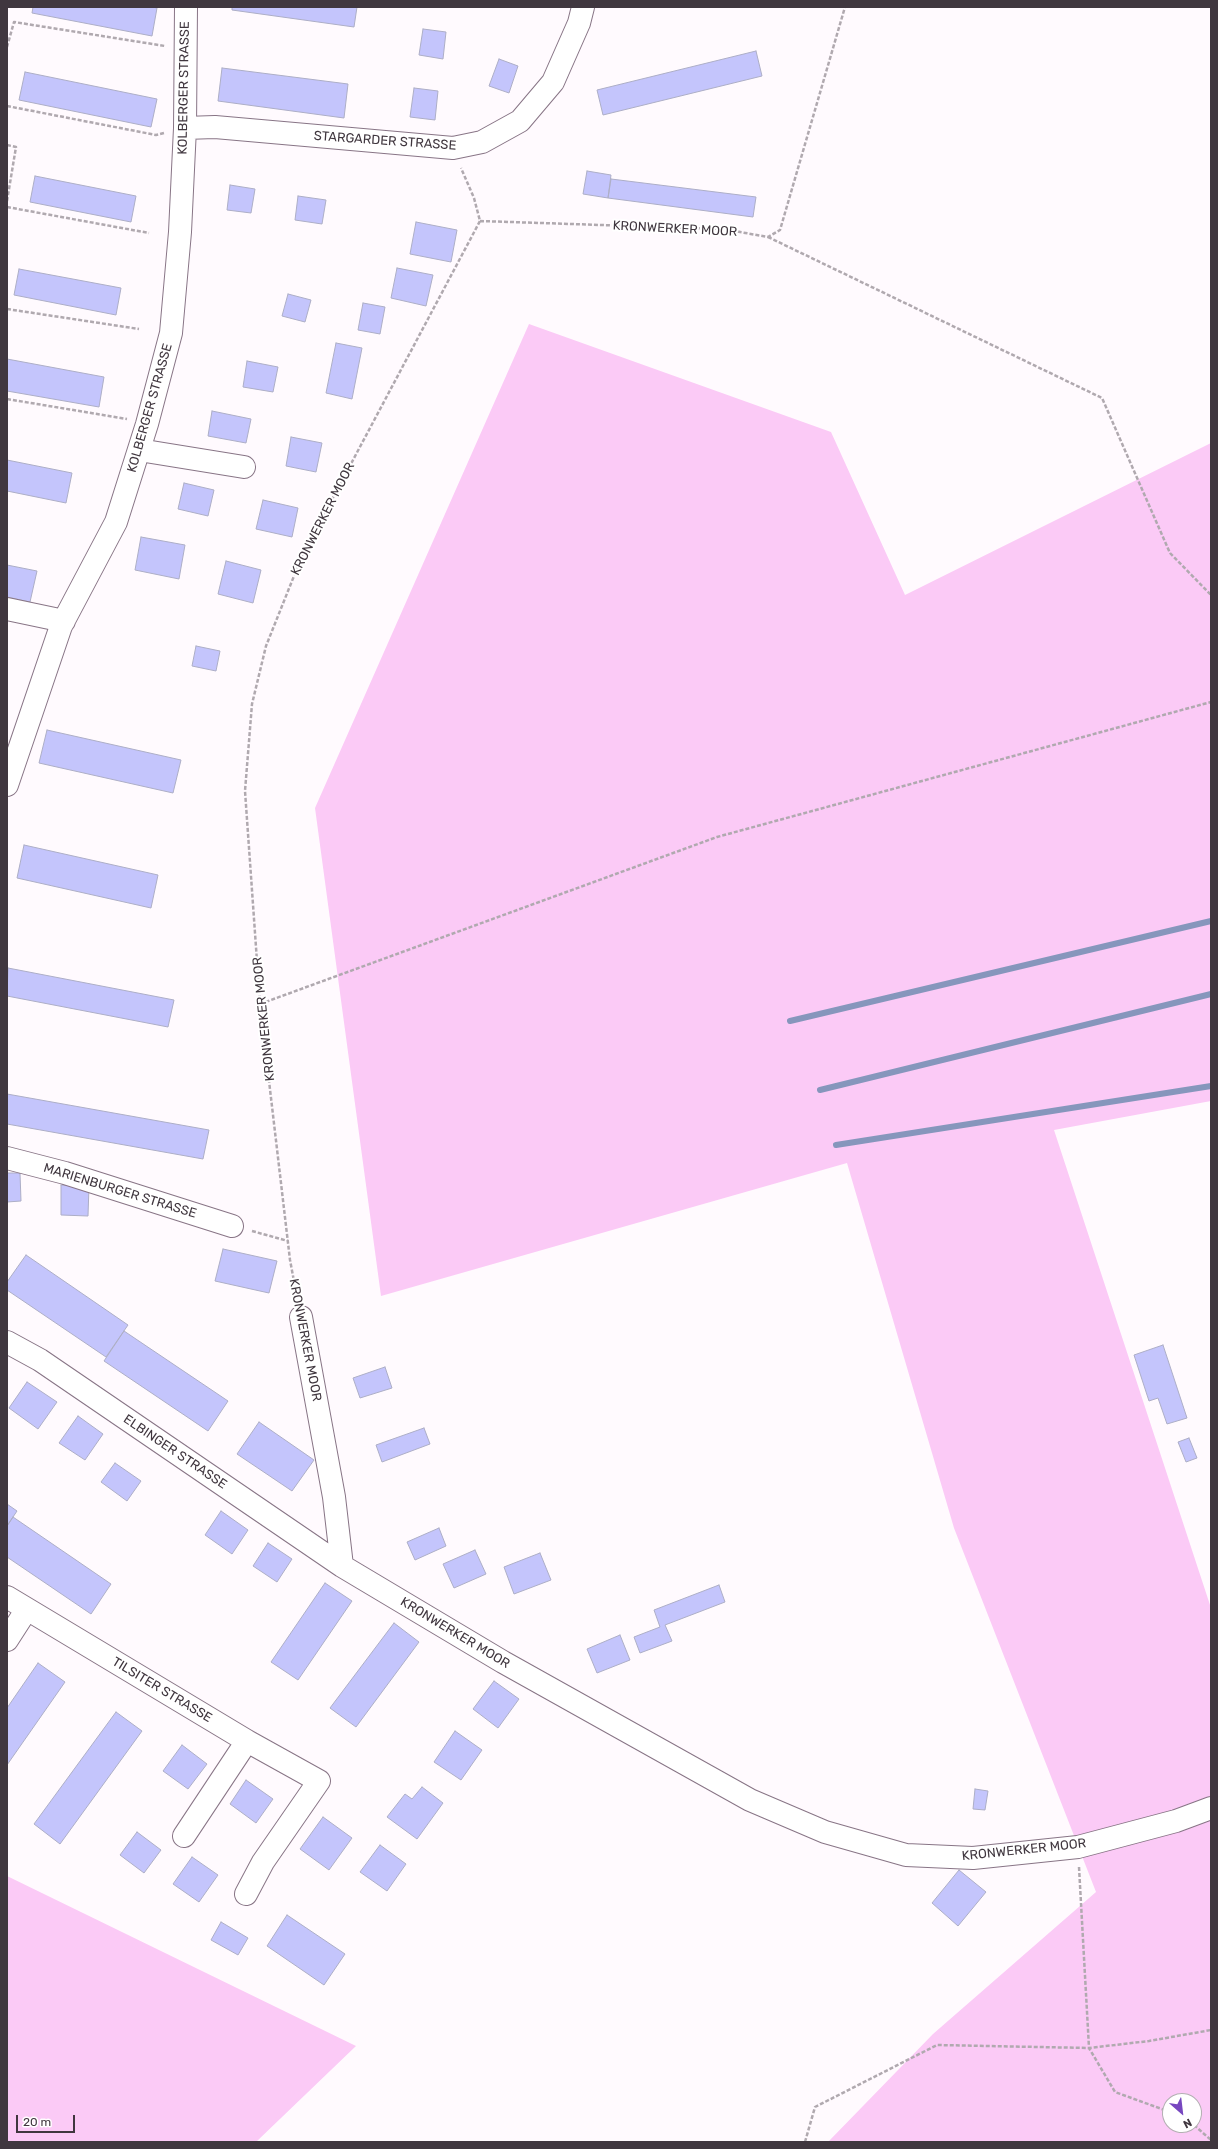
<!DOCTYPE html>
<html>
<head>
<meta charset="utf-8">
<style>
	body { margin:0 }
	#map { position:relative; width:1218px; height:2149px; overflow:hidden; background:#fffafe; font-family:Rubik,sans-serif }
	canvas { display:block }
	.frame { position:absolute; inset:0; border:8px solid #40373f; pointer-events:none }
	.north { position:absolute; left:1162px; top:2093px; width:40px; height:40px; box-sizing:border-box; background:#fff; border:1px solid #b3afb2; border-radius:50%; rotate:152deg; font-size:11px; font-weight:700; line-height:16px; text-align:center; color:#40373f }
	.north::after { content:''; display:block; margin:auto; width:14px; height:18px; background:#7747bf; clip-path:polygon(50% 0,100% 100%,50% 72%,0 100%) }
	.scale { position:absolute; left:16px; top:2115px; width:59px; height:18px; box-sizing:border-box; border:2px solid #40373f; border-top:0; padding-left:5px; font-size:12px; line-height:14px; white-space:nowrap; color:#40373f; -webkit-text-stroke:3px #fff; paint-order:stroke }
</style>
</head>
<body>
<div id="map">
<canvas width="1218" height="2149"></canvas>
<div class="frame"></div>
<div class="north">N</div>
<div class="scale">20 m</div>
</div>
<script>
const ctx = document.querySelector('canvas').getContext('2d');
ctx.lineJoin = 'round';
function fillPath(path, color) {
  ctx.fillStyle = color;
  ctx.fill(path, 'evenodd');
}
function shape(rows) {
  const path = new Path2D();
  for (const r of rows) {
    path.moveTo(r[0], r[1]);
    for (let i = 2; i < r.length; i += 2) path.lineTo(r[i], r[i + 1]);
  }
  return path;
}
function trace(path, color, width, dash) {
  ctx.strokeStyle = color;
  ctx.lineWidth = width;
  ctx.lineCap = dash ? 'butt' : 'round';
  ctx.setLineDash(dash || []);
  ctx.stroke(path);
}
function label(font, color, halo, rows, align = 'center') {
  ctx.font = font + ' Rubik,sans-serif';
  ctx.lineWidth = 4;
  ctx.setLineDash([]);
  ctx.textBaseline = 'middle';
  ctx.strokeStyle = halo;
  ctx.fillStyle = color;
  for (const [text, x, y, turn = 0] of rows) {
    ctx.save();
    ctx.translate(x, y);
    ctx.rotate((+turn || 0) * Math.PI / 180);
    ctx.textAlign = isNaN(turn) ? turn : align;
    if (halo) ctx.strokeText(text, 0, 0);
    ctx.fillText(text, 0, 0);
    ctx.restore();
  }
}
fillPath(shape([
	[529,324,831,432,905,595,1211,443,1211,1101,1054,1130,1211,1608,1211,2142,828,2142,933,2034,1096,1892,954,1528,847,1163,381,1296,315,808],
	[1170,2101,1194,2101,1194,2125,1170,2125],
	[7,1876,356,2046,256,2142,7,2142]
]), '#fbcaf6');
trace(shape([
	[790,1021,1211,921],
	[820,1090,1211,994],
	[836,1145,1211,1086]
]), '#8696bc', 6);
const building = shape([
	[33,7,152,7,157,8,152,36,32,13,33,7],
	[232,7,357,7,354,27,232,10,232,7],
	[423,29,446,32,443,59,419,55,423,29],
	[756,51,762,76,603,115,597,90,756,51],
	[499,59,518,66,509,93,489,86,499,59],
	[222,68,348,84,344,118,218,101,222,68],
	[25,72,157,99,151,127,19,100,25,72],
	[414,88,438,91,435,120,410,117,414,88],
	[587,171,611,175,608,198,583,194,587,171],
	[35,176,136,196,131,222,30,202,35,176],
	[611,179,756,197,753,217,608,198,611,179],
	[230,185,255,189,251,213,227,210,230,185],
	[298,196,326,200,322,224,295,220,298,196],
	[416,222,457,230,451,262,410,254,416,222],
	[397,268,433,275,426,306,391,298,397,268],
	[19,269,121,288,116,315,14,295,19,269],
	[288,294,311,300,305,322,282,316,288,294],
	[363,303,385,307,380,334,358,330,363,303],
	[336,343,362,348,352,399,326,393,336,343],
	[7,359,104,377,99,407,7,391,7,359],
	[247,361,278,367,273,392,243,387,247,361],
	[212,411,251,419,246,443,208,436,212,411],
	[291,437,322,443,316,472,286,466,291,437],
	[7,460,72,473,66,503,7,491,7,460],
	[184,483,214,490,208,516,178,509,184,483],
	[263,500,298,508,292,537,256,529,263,500],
	[141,537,185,545,179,579,135,570,141,537],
	[226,561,261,570,253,603,218,594,226,561],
	[7,565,37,571,30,602,7,597,7,565],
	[196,646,220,651,216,671,192,666,196,646],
	[47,730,181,760,173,793,39,763,47,730],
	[24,845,158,875,151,908,17,878,24,845],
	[8,968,174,1000,168,1027,7,996,8,968],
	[7,1094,209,1130,203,1159,7,1124,7,1094],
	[7,1173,20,1173,21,1201,7,1202,7,1173],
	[61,1185,89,1186,88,1216,61,1215,61,1185],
	[223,1249,277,1261,269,1293,215,1281,223,1249],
	[26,1255,128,1325,106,1357,7,1290,7,1282,26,1255],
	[124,1331,228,1401,208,1431,104,1361,124,1331],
	[1163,1345,1187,1418,1167,1424,1158,1398,1149,1401,1134,1355,1163,1345],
	[385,1367,392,1388,360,1398,353,1378,385,1367],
	[27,1382,57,1402,38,1429,9,1408,27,1382],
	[78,1416,103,1434,85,1460,59,1443,78,1416],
	[259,1422,314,1460,292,1491,237,1454,259,1422],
	[424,1428,430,1444,382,1462,376,1445,424,1428],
	[1189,1438,1197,1458,1186,1462,1178,1442,1189,1438],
	[115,1463,141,1481,127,1501,101,1482,115,1463],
	[7,1504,17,1511,7,1526,7,1504],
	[221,1511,248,1530,232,1554,205,1535,221,1511],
	[13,1517,111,1584,91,1614,7,1557,7,1526,13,1517],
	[439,1528,446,1546,415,1560,407,1542,439,1528],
	[268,1543,292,1559,277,1582,253,1566,268,1543],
	[475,1550,486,1574,454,1588,443,1564,475,1550],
	[540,1553,551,1580,514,1594,504,1567,540,1553],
	[325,1583,352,1601,298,1680,271,1662,325,1583],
	[719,1585,725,1602,665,1625,672,1641,640,1653,634,1637,660,1627,654,1610,719,1585],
	[394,1623,419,1642,356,1727,330,1708,394,1623],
	[620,1635,630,1660,597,1673,587,1649,620,1635],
	[38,1663,65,1682,7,1765,7,1708,38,1663],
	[494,1681,519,1699,498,1728,473,1709,494,1681],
	[116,1712,142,1731,60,1844,34,1824,116,1712],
	[455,1731,482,1750,461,1780,434,1762,455,1731],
	[182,1745,207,1764,188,1789,163,1771,182,1745],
	[246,1780,273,1799,256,1823,230,1804,246,1780],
	[422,1787,443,1803,417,1839,387,1817,405,1794,412,1799,422,1787],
	[975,1789,988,1791,985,1810,973,1809,975,1789],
	[323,1817,352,1838,329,1870,300,1849,323,1817],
	[137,1832,161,1850,144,1873,120,1855,137,1832],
	[380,1845,406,1864,387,1891,360,1872,380,1845],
	[192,1857,218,1875,199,1902,173,1884,192,1857],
	[959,1870,986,1892,958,1926,932,1903,959,1870],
	[287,1915,345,1954,324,1985,267,1946,287,1915],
	[221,1922,248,1938,238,1955,211,1940,221,1922]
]);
fillPath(building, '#c4c5fc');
trace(building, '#adaec6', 1);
const minor = shape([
	[185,128,215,127,453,148,482,142,520,121,553,82,579,23,583,7],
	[139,450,244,467],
	[7,609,64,621],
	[7,785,61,626,116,522,147,424,171,333,180,232,185,128,186,7],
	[7,1158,65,1173,232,1226],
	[301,1317,334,1497,342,1566],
	[7,1342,40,1360,342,1566,503,1662,750,1800,825,1832,906,1855,973,1858,1078,1847,1176,1821,1211,1808],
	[7,1597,247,1741,319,1781,263,1862,246,1894],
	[7,1640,27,1609],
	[184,1836,247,1741]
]);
trace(minor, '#887586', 24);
trace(shape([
	[7,47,14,22,165,46],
	[7,106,156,135,164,133],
	[7,145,16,147,7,201],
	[7,207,149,233],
	[480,221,723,229,768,237,780,230,845,7],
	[768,237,1102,398,1170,553,1211,595],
	[7,309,139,329],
	[7,399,127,419],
	[260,1004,717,837,1211,702],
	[252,1231,288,1241],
	[297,1297,290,1260,260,1004,245,791,252,704,266,646,302,556,480,221,474,198,461,168],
	[1079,1867,1089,2048,1115,2092,1170,2112],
	[1194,2125,1211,2140],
	[805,2142,815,2107,937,2045,1089,2048,1149,2041,1211,2030]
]), '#b0a9af', 2.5, [4, 2]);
trace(minor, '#fff', 22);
label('13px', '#40373f', '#fff', [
	["KOLBERGER STRASSE",184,88,-89],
	["STARGARDER STRASSE",385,141,4],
	["KRONWERKER MOOR",675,229,3],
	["KOLBERGER STRASSE",150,408,-74],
	["KRONWERKER MOOR",323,519,-63],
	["KRONWERKER MOOR",264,1019,-96],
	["MARIENBURGER STRASSE",120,1191,17],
	["KRONWERKER MOOR",305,1340,79],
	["ELBINGER STRASSE",175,1452,34],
	["KRONWERKER MOOR",455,1633,31],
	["TILSITER STRASSE",162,1690,31],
	["KRONWERKER MOOR",1024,1850,-6]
]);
</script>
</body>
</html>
